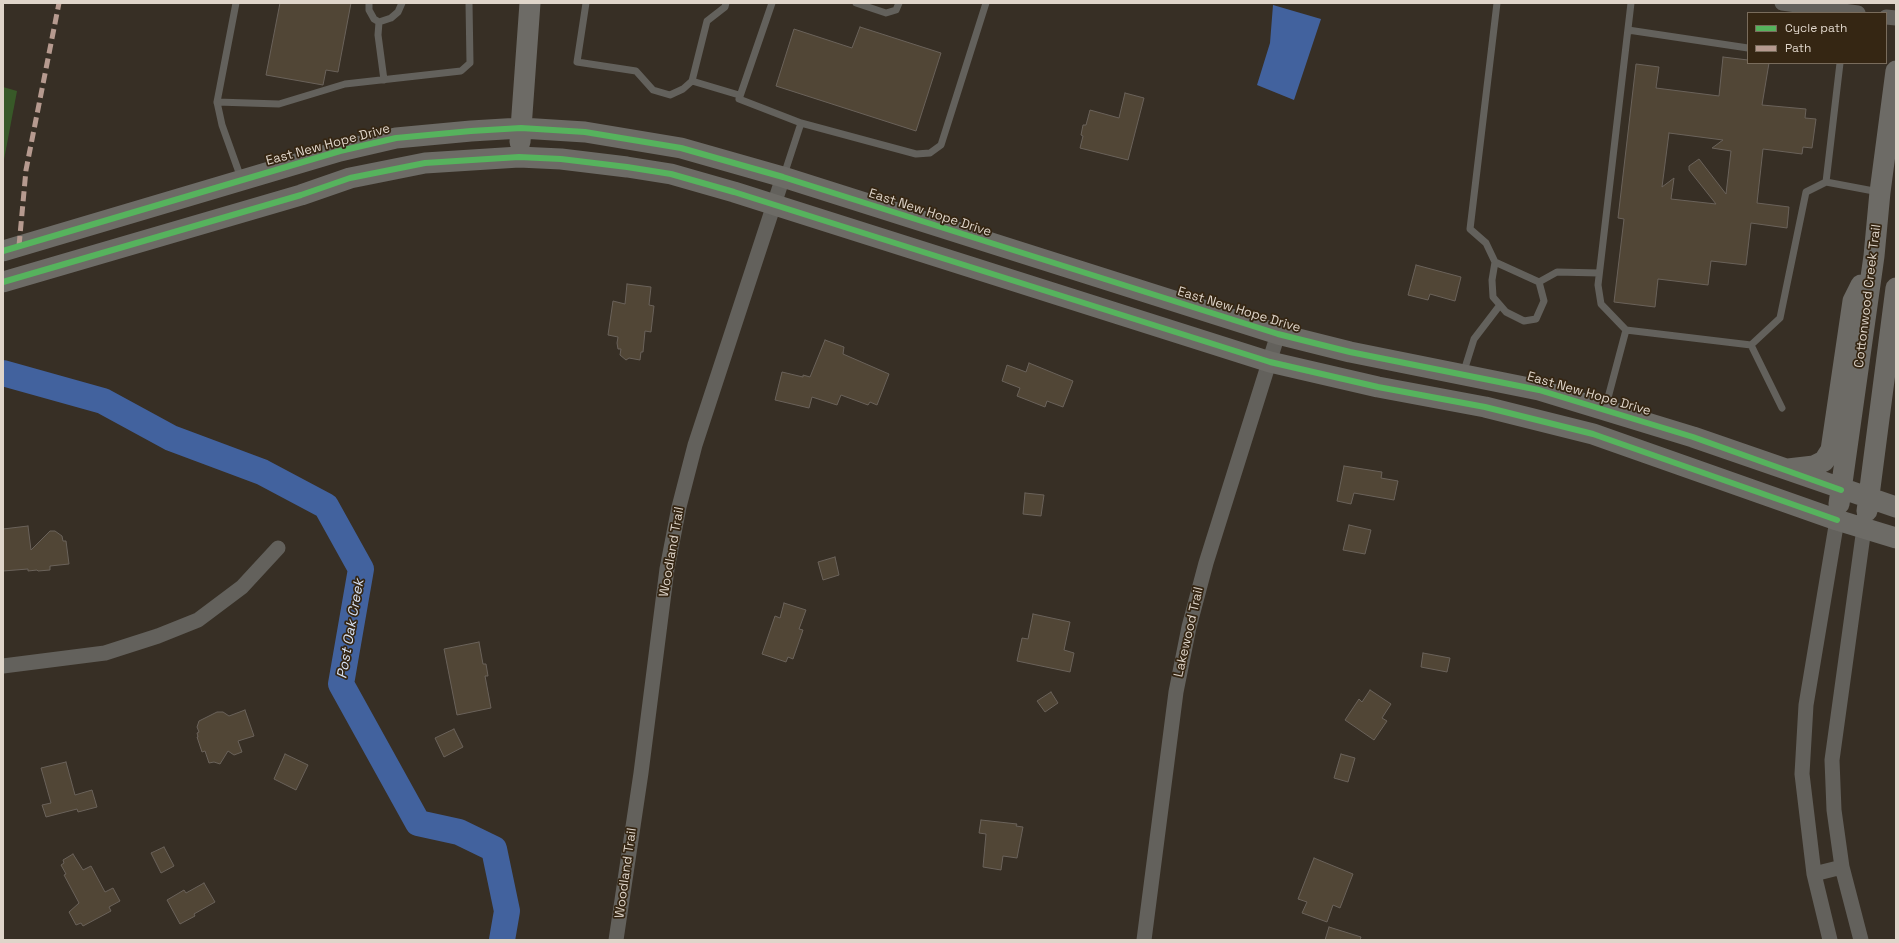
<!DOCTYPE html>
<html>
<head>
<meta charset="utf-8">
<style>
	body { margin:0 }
	#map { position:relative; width:1899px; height:943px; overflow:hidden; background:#372f25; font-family:"Space Grotesk",sans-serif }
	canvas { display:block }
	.frame { position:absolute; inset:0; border:4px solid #dfd5ca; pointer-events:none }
	.legend { position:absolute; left:1747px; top:12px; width:140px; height:52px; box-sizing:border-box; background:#352613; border:1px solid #796c5c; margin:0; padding:5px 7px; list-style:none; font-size:12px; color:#dfd5ca }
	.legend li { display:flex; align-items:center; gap:8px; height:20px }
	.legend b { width:20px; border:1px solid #796c5c }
</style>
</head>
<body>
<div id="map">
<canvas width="1899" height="943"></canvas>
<div class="frame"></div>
<ul class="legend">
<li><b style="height:5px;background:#56b35d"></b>Cycle path</li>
<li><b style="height:5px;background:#b69a8f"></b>Path</li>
</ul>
</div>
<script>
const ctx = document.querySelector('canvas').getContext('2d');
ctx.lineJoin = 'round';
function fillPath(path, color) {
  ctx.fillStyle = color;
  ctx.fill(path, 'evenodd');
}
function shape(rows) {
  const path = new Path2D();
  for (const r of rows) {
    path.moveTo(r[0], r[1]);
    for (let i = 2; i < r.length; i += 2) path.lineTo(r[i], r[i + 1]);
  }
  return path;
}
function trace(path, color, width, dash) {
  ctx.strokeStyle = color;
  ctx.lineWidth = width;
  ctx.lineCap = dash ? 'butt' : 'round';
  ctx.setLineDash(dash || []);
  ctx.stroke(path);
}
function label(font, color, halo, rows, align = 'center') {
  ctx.font = font + ' "Space Grotesk",sans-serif';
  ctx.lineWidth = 3.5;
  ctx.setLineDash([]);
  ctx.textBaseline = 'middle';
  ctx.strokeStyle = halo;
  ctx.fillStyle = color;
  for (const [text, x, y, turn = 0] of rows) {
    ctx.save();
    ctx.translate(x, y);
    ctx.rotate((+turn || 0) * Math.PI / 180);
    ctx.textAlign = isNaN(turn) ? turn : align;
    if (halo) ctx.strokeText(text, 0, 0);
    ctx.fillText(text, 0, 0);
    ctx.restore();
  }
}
fillPath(shape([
	[3,87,17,91,3,165]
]), '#385928');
fillPath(shape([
	[1273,5,1321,19,1294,100,1257,85,1270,43]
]), '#42629e');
trace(shape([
	[3,373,103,401,171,438,262,472,326,506,361,569,341,684,418,823,459,832,494,849,507,911,502,940]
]), '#42629e', 26);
const building = shape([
	[280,3,351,3,338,72,326,70,323,85,266,75,280,3],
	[860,27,941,53,916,131,776,86,794,29,852,48,860,27],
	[1723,57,1748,60,1748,63,1769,63,1762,105,1806,109,1805,118,1816,119,1812,148,1803,147,1802,154,1763,149,1757,203,1789,207,1787,228,1751,223,1746,265,1711,261,1708,285,1658,279,1655,307,1614,302,1624,219,1618,218,1636,64,1659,67,1656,88,1719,96,1723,57],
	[1669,133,1723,140,1712,148,1731,151,1726,194,1699,159,1689,166,1689,170,1716,204,1671,199,1674,178,1662,187,1669,133],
	[1125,93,1144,98,1128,160,1080,148,1083,136,1081,135,1083,125,1086,125,1090,110,1119,118,1125,93],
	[1416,265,1461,277,1455,301,1430,294,1428,300,1408,295,1416,265],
	[627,284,651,287,649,305,654,306,651,332,645,331,643,352,641,352,640,360,629,358,626,360,620,355,621,349,618,349,617,343,618,337,608,335,613,301,625,304,627,284],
	[825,340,844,347,843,354,889,374,877,405,870,402,868,405,841,395,837,405,812,397,809,408,775,400,782,372,803,377,803,375,810,377,825,340],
	[1029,363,1073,381,1063,407,1047,401,1045,407,1017,396,1020,388,1002,381,1007,365,1026,372,1029,363],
	[1344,466,1382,472,1381,478,1398,481,1394,500,1354,493,1351,504,1337,501,1344,466],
	[1025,493,1044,495,1041,516,1023,514,1025,493],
	[1349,525,1371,530,1365,554,1343,550,1349,525],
	[28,526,31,550,50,531,55,531,62,536,63,541,66,541,69,564,50,566,50,570,38,571,37,570,28,571,28,569,3,571,3,529,28,526],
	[835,557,839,575,823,580,818,562,835,557],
	[784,603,806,610,799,629,803,630,793,659,788,657,786,662,762,654,775,616,780,618,784,603],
	[1033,614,1070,622,1064,650,1074,653,1070,672,1017,661,1022,638,1028,639,1033,614],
	[479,642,483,664,486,664,488,676,485,676,491,708,457,715,444,649,479,642],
	[1423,653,1450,658,1447,672,1421,667,1423,653],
	[1370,690,1391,704,1382,718,1387,721,1374,740,1345,720,1359,699,1362,702,1370,690],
	[1051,692,1058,703,1045,712,1037,701,1051,692],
	[245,710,254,736,238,741,242,752,234,755,228,751,220,764,214,762,209,763,205,751,202,752,197,737,198,737,197,733,199,732,197,727,199,721,217,712,223,712,229,716,245,710],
	[454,729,463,747,444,757,435,738,454,729],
	[285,754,308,765,296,790,274,779,285,754],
	[1341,754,1355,758,1348,782,1334,778,1341,754],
	[66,762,75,795,92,790,97,807,78,812,77,809,46,817,42,805,51,803,41,768,66,762],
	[981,820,1017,824,1016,826,1023,827,1017,858,1003,856,1001,870,983,867,986,834,979,833,981,820],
	[164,847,174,866,161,873,151,853,164,847],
	[73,854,83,870,91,866,105,892,113,888,120,901,109,907,111,911,83,926,81,923,76,925,69,912,79,903,64,875,66,874,61,865,64,863,63,860,73,854],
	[1314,858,1353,874,1340,908,1333,905,1327,922,1302,913,1307,902,1298,899,1314,858],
	[204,883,215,902,194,914,195,916,180,924,167,900,184,890,186,893,204,883],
	[1329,927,1361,937,1360,940,1325,940,1329,927]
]);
fillPath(building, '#514636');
trace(building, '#6a625a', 1);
trace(shape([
	[236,3,217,102,279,104,345,84,461,71,470,63,469,3],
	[369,3,369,10,374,19,379,22,391,18,398,12,402,3],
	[586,3,577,62,636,71,653,90,670,95,683,89,692,81],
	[726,3,725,7,707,21,692,81,739,95],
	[772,3,739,99,801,123],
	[856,3,886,13,896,10,899,3],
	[379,22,378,35,384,80],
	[1628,30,1748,48],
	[1840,63,1826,182,1879,192],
	[217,102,222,125,241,178],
	[784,175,801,123,916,154,930,153,941,145,986,3],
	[1495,262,1486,243,1470,229,1497,3],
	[1539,282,1495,262,1492,280,1493,297,1506,312,1524,321,1536,319,1544,301,1539,282,1557,272,1599,273],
	[1626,330,1751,345,1780,318,1806,192,1826,182],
	[1751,345,1782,408],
	[1463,374,1474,339,1500,305],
	[1605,409,1626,330,1601,304,1598,285,1631,3]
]), '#63615c', 7);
trace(shape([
	[1782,3,1858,13],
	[1886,17,1896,18],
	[3,666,105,653,158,636,198,620,242,587,278,548],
	[1814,874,1842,867],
	[616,940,641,773,667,569,679,507,695,445,783,177],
	[1144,940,1176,692,1189,627,1206,563,1278,334],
	[1830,940,1814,874,1802,774,1806,705,1837,520],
	[1861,940,1842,867,1834,810,1832,760,1864,528]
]), '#63615c', 15);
trace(shape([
	[520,142,530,3],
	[3,251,340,151,396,138,471,131,521,128,585,132,681,148,783,177,1278,334,1350,352,1539,390,1693,437,1896,507],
	[3,282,301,195,350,178,425,163,519,157,561,159,627,167,671,174,734,192,1270,362,1378,387,1485,407,1593,434,1837,520,1896,538],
	[1788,469,1814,466,1824,461,1831,450,1853,301,1861,285],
	[1839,504,1874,256,1880,192,1896,71],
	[1867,511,1896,288]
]), '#6d6b66', 21);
trace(shape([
	[19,246,26,170,59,3]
]), '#b69a8f', 5, [10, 5]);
trace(shape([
	[3,251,340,151,396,138,471,131,521,128,585,132,681,148,783,177,1278,334,1350,352,1539,390,1693,437,1841,490],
	[3,282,301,195,350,178,425,163,519,157,561,159,627,167,671,174,734,192,1270,362,1378,387,1485,407,1593,434,1837,520]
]), '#56b35d', 6);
label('13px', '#dfd5ca', '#352613', [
	["East New Hope Drive",328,145,-15],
	["East New Hope Drive",930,213,18],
	["Cottonwood Creek Trail",1868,296,-83],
	["East New Hope Drive",1239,310,17],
	["East New Hope Drive",1589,394,16],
	["Woodland Trail",672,552,-80],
	["Lakewood Trail",1189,632,-77],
	["Woodland Trail",626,873,-82]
]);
label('italic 14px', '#d9e4f8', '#352613', [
	["Post Oak Creek",351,629,-80]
]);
</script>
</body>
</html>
